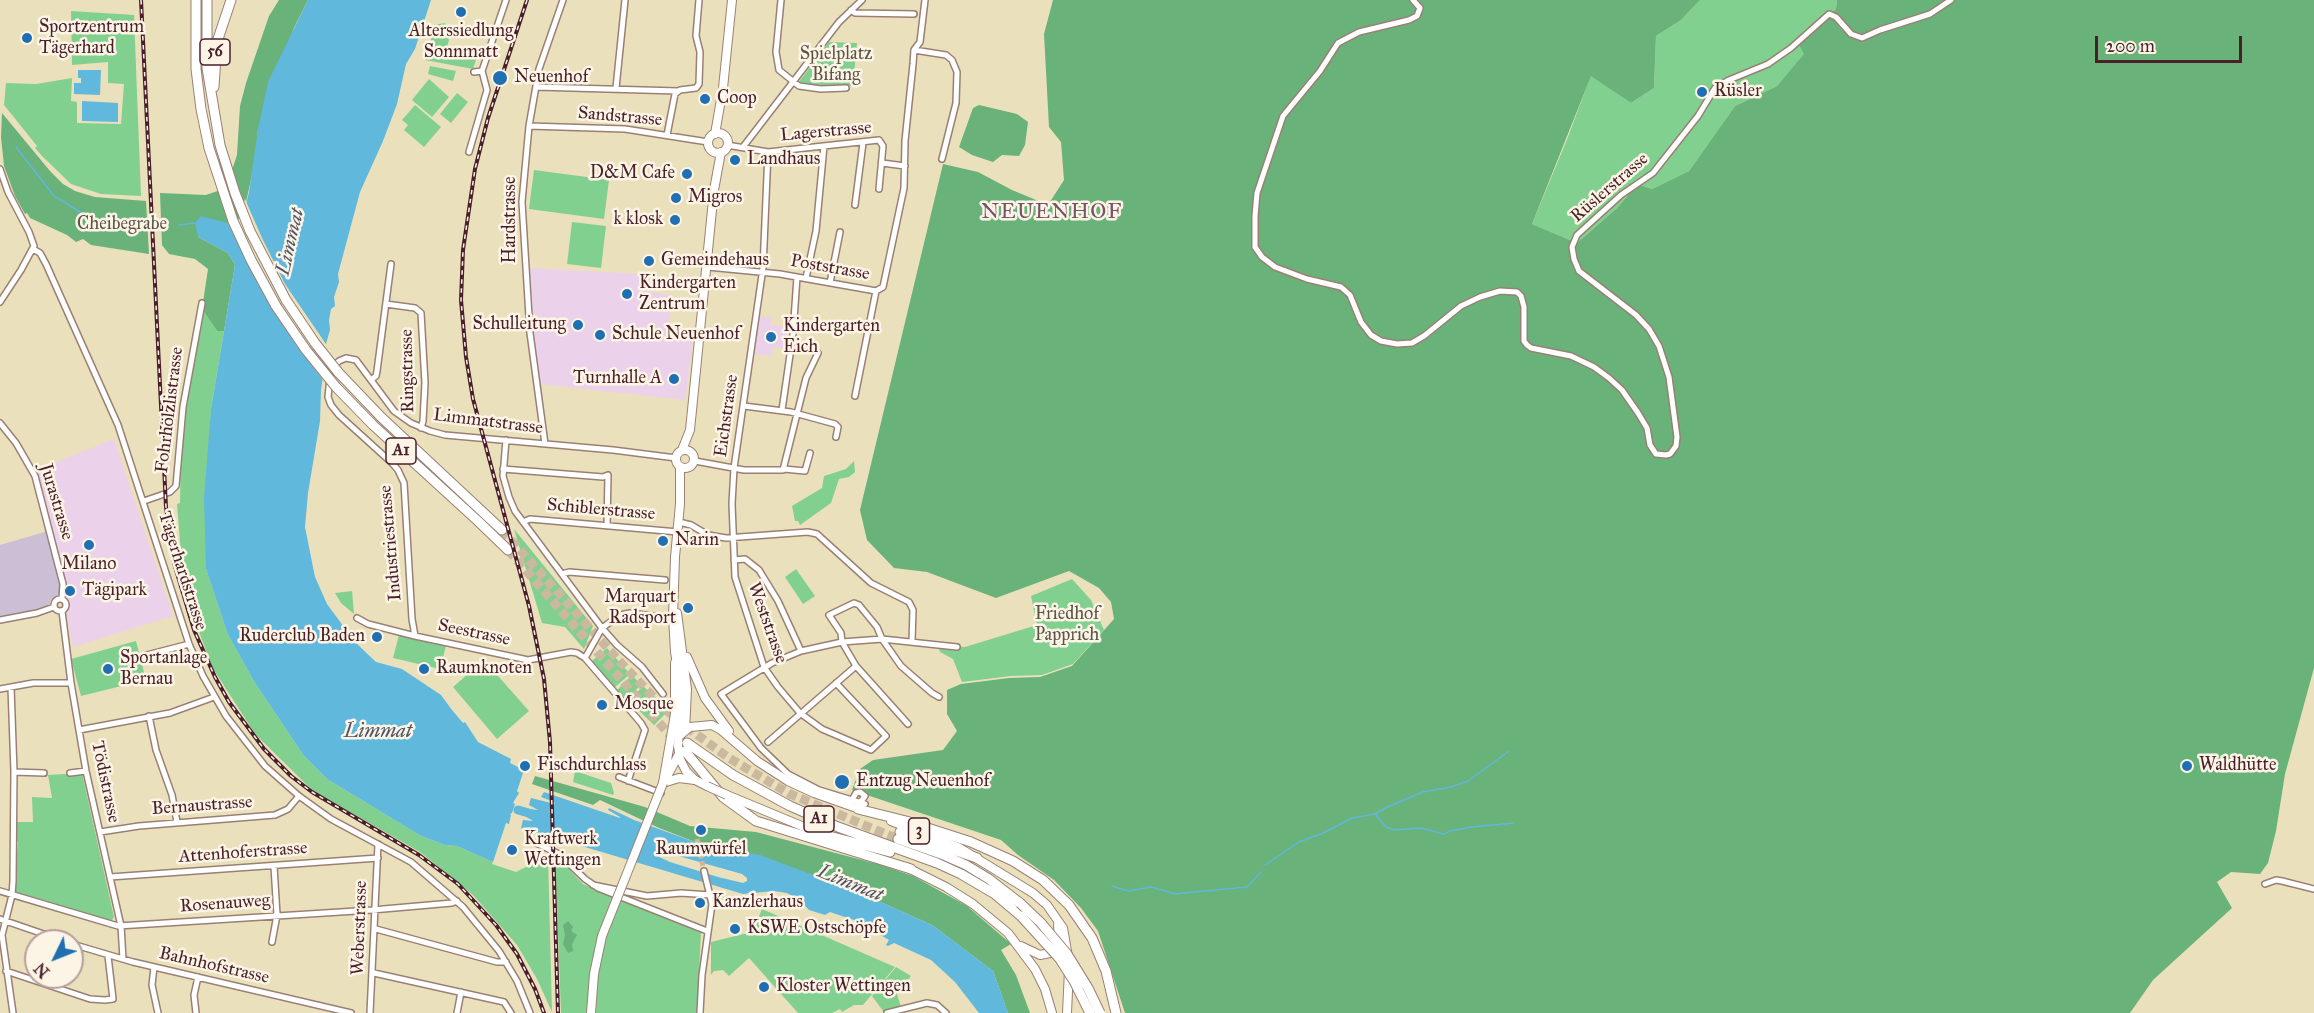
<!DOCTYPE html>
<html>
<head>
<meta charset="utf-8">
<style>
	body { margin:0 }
	#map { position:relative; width:2314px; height:1013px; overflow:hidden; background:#ebe0bc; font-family:"IM FELL Great Primer",serif }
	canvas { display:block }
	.north { position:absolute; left:24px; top:929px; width:60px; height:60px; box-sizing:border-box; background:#fcf5e5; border:2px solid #b59f9b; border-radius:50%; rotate:227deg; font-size:16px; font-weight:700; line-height:24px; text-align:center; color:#4a1f2b }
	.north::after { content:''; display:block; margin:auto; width:21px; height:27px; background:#1f6fb2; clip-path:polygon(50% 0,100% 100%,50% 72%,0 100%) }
	.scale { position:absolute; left:2095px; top:36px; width:147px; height:27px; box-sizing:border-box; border:3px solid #4a1f2b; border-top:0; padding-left:8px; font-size:18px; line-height:21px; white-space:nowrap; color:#4a1f2b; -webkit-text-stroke:4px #fcf5e5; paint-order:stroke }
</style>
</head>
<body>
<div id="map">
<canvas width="2314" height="1013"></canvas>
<div class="north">N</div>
<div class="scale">200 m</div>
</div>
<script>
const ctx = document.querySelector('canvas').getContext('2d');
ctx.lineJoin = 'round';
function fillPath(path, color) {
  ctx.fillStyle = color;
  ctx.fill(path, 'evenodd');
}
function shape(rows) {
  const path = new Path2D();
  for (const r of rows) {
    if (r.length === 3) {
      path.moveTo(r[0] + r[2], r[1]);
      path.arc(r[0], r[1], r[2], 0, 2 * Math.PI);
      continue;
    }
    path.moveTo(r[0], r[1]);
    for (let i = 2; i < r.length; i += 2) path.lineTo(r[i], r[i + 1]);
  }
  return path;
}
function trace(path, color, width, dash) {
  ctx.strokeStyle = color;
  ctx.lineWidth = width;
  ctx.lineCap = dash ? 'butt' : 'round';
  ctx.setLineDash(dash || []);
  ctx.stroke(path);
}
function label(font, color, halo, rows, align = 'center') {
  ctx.font = font + ' "IM FELL Great Primer",serif';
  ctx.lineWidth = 5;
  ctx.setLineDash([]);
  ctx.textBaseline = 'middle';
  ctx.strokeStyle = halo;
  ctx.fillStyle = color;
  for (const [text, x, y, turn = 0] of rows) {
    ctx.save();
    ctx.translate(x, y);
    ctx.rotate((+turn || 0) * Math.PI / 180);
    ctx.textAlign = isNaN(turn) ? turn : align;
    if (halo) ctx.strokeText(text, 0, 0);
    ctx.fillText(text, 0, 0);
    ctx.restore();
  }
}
fillPath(shape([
	[529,268,642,274,650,292,672,295,668,338,693,341,685,400,538,384,532,333],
	[758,316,771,318,771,325,788,327,786,348,773,347,772,356,754,354],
	[114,439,173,616,73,647,37,470]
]), '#ecd1ea');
fillPath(shape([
	[48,531,61,584,60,594,50,601,50,606,0,618,0,545]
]), '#cbbfd5');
fillPath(shape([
	[1700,0,1837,0,1836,9,1799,43,1805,54,1777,86,1735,106,1689,171,1652,189,1636,184,1617,208,1577,243,1532,224,1568,137,1591,75,1631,103,1654,88,1656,36,1681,20],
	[71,11,134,15,141,196,101,194,71,184,42,156,35,148,37,146,4,105,6,83,36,84,72,78,71,101,77,102,77,123,121,124,124,84,108,83,108,62,72,65],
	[445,23,449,40,447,47,478,54,473,69,425,60,435,25],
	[829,42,857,43,853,86,816,86,798,83],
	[430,66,456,71,453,81,428,74],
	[429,79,449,97,432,117,412,100],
	[457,93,468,102,451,123,440,114],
	[415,105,441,127,424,147,404,130,408,125,402,120],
	[534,170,609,180,604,219,529,209],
	[572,222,606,226,601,268,567,264],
	[202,309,217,331,224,331,211,409,206,569,228,635,255,683,304,756,327,779,421,836,445,845,457,846,493,862,492,864,516,872,548,856,552,1012,537,979,517,945,473,895,420,852,313,791,255,734,212,667,184,591,177,504,180,503,181,450,187,390],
	[854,461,855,472,849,477,839,479,831,503,800,525,798,521,795,521,792,506,822,488,824,476,846,469],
	[514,529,593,626,584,649,565,627,542,623],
	[796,569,815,596,803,604,785,577],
	[1072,579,1091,600,1104,630,1073,664,1042,675,1011,676,962,682,953,659,940,652,938,645,965,647,1037,625,1031,596],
	[352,591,354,614,341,603,335,593],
	[399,635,446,646,440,669,393,658],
	[136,641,146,680,81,696,71,659],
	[607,648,630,674,615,687,592,661],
	[484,660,529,711,497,739,453,687],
	[632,675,641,685,626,699,617,690],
	[643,686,669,710,654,725,629,701],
	[575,771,611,783,614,793,613,795,573,782],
	[82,773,114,917,110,923,13,894,18,842,15,841,15,822,33,822,32,797,52,798,48,775],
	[555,855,583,884,614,897,600,929,590,970,587,1013,561,1013],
	[620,898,701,932,697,1013,596,1013,597,973,605,931],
	[762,909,895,967,863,1005,854,1005,842,1012,840,1009,832,1013,798,1013,749,958,729,976,723,970,714,971,711,975,711,942,748,933,757,925,757,921],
	[896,967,911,976,897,994,901,1007,883,1011,872,996]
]), '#82d08f');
fillPath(shape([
	[279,0,308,0,294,28,258,129,256,156,242,221,198,237,228,253,235,265,224,331,217,331,202,309,208,269,195,259,169,254,162,245,160,193,206,195,226,188,237,155,240,106,246,83,269,16],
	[1053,0,1700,0,1681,20,1656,36,1654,88,1631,103,1591,76,1532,224,1577,243,1617,208,1637,184,1652,189,1689,171,1735,106,1777,86,1804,54,1798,43,1836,9,1837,0,2314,0,2314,668,2285,774,2276,831,2268,863,2260,874,2231,872,2217,882,2232,908,2153,980,2130,1013,1125,1013,1098,931,1081,908,1054,880,1018,855,1001,840,852,790,860,769,873,760,943,750,957,731,947,714,947,690,961,684,1009,678,1040,677,1072,666,1114,619,1111,602,1099,588,1069,571,996,598,927,572,894,568,867,540,860,510,943,164,978,172,1012,190,1048,205,1064,180,1061,142,1049,127,1044,34],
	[979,105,1017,114,1028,122,1025,145,1019,156,1002,155,993,162,972,155,959,147,973,108],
	[2,113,50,171,63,184,75,191,95,197,146,201,149,254,91,245,83,239,76,242,67,235,30,218,27,213,25,214,15,196,4,166,1,137],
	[535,776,645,807,690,826,756,832,881,865,913,876,967,906,1011,944,1001,950,1016,975,1030,1013,1008,1013,993,971,932,925,858,892,760,856,703,845,659,828,600,800,593,805,532,784],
	[568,921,573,927,571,931,577,935,572,944,573,951,568,953,563,944,565,935,563,925]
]), '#69b27a');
fillPath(shape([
	[308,0,431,0,415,49,406,64,397,104,383,141,360,192,338,274,339,282,334,297,335,306,331,309,329,320,330,330,326,344,327,350,321,390,320,421,308,493,305,527,315,577,327,604,355,642,376,662,402,669,441,695,452,710,463,723,465,722,478,742,511,759,510,763,524,770,517,791,519,793,513,803,515,804,512,813,510,814,511,815,509,824,506,823,493,862,457,846,445,845,421,836,327,779,304,756,255,683,228,635,206,569,204,498,211,409,235,265,228,253,198,237,195,223,201,216,235,225,242,221,249,192,258,129,268,82],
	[78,70,101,70,100,95,74,94,74,83,81,83,81,78,78,78],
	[82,101,118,103,118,122,82,121],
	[544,792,620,818,620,817,608,810,609,808,634,820,703,845,760,855,858,892,932,925,993,971,1008,1013,979,1013,955,982,931,960,894,943,888,946,886,945,889,940,854,920,830,912,825,915,809,910,800,900,787,893,774,891,743,894,521,828,523,820,533,821,525,816,527,809,538,810,529,805,531,798,555,804,554,802,541,797],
	[657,850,742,874,747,878,747,881,743,883,718,877,670,862,655,855,654,852]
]), '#60b8dd');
fillPath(shape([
	[245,199,262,238,285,284,330,350,326,384,297,346,270,304,228,223,239,219]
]), '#ebe0bc');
trace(shape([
	[16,147,54,196,90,218,126,224],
	[179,225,195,223],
	[1376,815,1386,827,1394,830,1421,828,1444,834,1450,831,1472,827,1513,823],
	[1265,865,1299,842,1323,833,1352,818,1375,814,1385,808,1423,792,1451,787,1468,781,1509,751],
	[1112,886,1128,891,1151,887,1175,894,1184,893,1247,887,1261,872]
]), '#60b8dd', 1.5);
trace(shape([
	[518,810,536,815]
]), '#60b8dd', 9);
trace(shape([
	[697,839,704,871]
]), '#cbb99f', 5, [5, 2.5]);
trace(shape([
	[502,530,622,664,666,710,692,731,729,758,790,794,898,839],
	[508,550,675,741]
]), '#cbb99f', 9, [9, 4.5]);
const minor = shape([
	[781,0,776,52,779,70,799,86,821,89,846,88],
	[1413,0,1420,8,1417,16,1409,20,1359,32,1338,43,1320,71,1283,116,1257,193,1255,216,1255,247,1262,257,1275,267,1307,279,1341,287,1350,295,1361,322,1371,335,1381,341,1397,344,1412,343,1424,336,1461,306,1480,297,1500,291,1517,292,1521,296,1524,307,1524,341,1527,345,1531,348,1571,356,1594,367,1609,378,1622,390,1638,413,1647,428,1650,445,1656,454,1666,455,1670,454,1676,446,1677,437,1669,377,1659,346,1649,329,1636,315,1579,271,1574,259,1572,247,1577,235,1621,195,1653,173,1698,116,1715,88,1729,80,1768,64,1791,48,1829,14,1836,17,1851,34,1862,38,1880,30,1930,14,1951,0],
	[851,10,855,13,914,14],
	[914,50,946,55,952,60,957,72,956,103,942,159],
	[474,72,482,71,506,0],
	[536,87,678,91],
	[616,88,625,0],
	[529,126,625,129,708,142],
	[667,135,675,94,680,90,696,88,699,84,700,52,696,36,699,0],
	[727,145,768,152,879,140,883,146,879,189],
	[743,147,839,22,862,0],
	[469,152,487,90,482,71],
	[768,152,763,268,734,468,732,504,735,577,764,667,778,687,800,713,822,729,871,750,886,736,836,683],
	[882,163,905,166],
	[0,169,8,192,29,232,34,246,21,270,0,302],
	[855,205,863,143],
	[33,249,40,253,46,264,118,425,189,644,203,676,226,716,265,766,299,796,331,819,411,862,463,907,499,951,517,981,530,1013],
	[708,267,780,274,876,291,855,396],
	[806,278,816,231,824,146],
	[830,283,840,232],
	[876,291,883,287,904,188,905,141,913,64,914,50,920,42,925,0],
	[386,304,415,308,421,313,425,383,423,421,421,428],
	[371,380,376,376,377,371,391,264],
	[744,406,791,412,835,424,838,427,836,437],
	[782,410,793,334,797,277],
	[0,423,16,443,35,476,63,584,62,599],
	[506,440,503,476,509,497,515,511,602,628,617,645,642,667,663,694],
	[545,444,530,333,522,202,529,126,539,69,563,0],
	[695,461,744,470,783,470,806,378,818,353],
	[503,469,603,477,608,475,607,526],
	[784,469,805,471,810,453],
	[144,501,170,492,176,486,183,407,202,303],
	[523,522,530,519,678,532],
	[679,522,691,525,708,535,726,538,808,532,817,534,871,583,909,602,913,610,912,642],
	[734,560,745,559,759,570,778,601,801,651],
	[562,574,569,572,665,580],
	[60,605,6],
	[62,611,71,683,86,771,121,926,123,959],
	[357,618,368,624,415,636,528,660,571,652,577,653,585,658,641,723,645,730,628,781],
	[0,620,37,613,54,607],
	[415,636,412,619,404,483,398,470,392,463,339,415,331,405,328,397,331,369,339,361,346,358,356,360,394,411,411,423,430,431,445,435,613,450,676,458],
	[143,656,189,644],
	[585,658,602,628,620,615,630,613,660,617],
	[11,687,14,772,13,881,12,895,2,935,13,1013],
	[0,689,33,683,71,683],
	[149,716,156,750,172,795,177,822],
	[908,724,856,666,842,642,841,633,829,615,854,603,859,605,877,627,882,639,901,666,932,693,939,697],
	[79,730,170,713,214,697],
	[768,742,856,666],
	[14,772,44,773],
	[70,773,86,771],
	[619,777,661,793],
	[852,800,856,793,860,792,865,796,860,803],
	[865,804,819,790,788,774,761,748,721,694,772,663,801,651,842,642,882,639,957,647],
	[100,832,139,826,275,815,288,809,299,796],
	[536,843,559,854,585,879,598,888,707,931],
	[110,877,378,858],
	[2265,884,2276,880,2282,881,2314,889],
	[593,885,647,896,681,893,710,895],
	[0,891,118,926,372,910,452,903,457,901],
	[0,919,64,941],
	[376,929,497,962,506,962],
	[272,942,277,915,274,866],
	[72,944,133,962,351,1013],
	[154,967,152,985,158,1013],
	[6,971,90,999,105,1000,113,999,108,956],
	[374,973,504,1002,511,1013],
	[196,1013,194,995,198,977],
	[370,1013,378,844],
	[457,1013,461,992],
	[700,1013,702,975,712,904,704,871],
	[887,1013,927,1003,937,1005,946,1013]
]);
const secondary = shape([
	[665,780,679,754],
	[663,783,675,714,675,663],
	[663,783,679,778,695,780],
	[591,1013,594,974,602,936]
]);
const primary = shape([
	[718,143,10],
	[715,134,723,88,732,0],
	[685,459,9],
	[682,450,690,430,714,190,721,152],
	[680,467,680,504,675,557,673,617,675,652,681,688,678,746,680,759,686,771,695,780,707,786],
	[677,613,687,689,685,731],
	[687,657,705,698,729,731],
	[678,737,690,727,712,725,721,730,757,761,788,781,814,793,865,811],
	[727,795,821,834],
	[891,821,958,847,1033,893,1047,905,1063,928,1068,957],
	[906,867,946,887,973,904,1008,933,1035,969,1045,989,1052,1013],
	[1021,946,1040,955,1050,953,1055,949,1059,940,1058,925],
	[1067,1013,1069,970]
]);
const motorway = shape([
	[196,0,196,69,201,109,209,148,233,221,251,260,276,306],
	[207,0,207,68,220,145,235,193,250,231,286,300],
	[214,87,217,42,231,0],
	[338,372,381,417,502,530],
	[336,387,373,425,479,522,508,550],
	[687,743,733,775,790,806,838,827,937,863,961,874,995,894,1021,916],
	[685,751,723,797,756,821,911,869],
	[858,809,906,821,971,842,1013,861,1043,880,1069,905,1092,938,1106,971,1116,1013],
	[814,832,890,852],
	[900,832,977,858],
	[898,839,941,854,966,865,989,879,1020,903]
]);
trace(minor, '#9a8074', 8);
trace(secondary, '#9a8074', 10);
trace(primary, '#9a8074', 10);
trace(motorway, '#9a8074', 11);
trace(minor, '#fff', 5);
trace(secondary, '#fff', 8);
trace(primary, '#fff', 8);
trace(motorway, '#fff', 9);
const rail = shape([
	[141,0,166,507,174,563,194,630,215,677,229,702,264,749,291,776,312,792,419,855,458,884,496,925,517,954,535,989,544,1013],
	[527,0,488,118,475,169,463,250,461,300,466,357,473,399,529,606,544,679,550,742,558,1013]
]);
trace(rail, '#4a1f2b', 4);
trace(rail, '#fcf5e5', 1.5, [4.5]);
const secondaryBridge = shape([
	[602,936,663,783]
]);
const primaryBridge = shape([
	[707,786,727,795]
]);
const motorwayBridge = shape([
	[286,300,315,343,338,372],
	[276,306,306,350,336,387],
	[1020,903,1041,923,1067,954,1088,988,1100,1013],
	[1021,916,1060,959,1074,981,1090,1013]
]);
trace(secondaryBridge, '#9a8074', 10, []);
trace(primaryBridge, '#9a8074', 10, []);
trace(motorwayBridge, '#9a8074', 11, []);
trace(secondaryBridge, '#fff', 8);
trace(primaryBridge, '#fff', 8);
trace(motorwayBridge, '#fff', 9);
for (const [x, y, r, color] of [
	[461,12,6,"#1f6fb2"],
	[27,38,6,"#1f6fb2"],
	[500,78,8,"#1f6fb2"],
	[1702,92,6,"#1f6fb2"],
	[705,99,6,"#1f6fb2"],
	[735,160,6,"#1f6fb2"],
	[687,174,6,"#1f6fb2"],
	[676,198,6,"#1f6fb2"],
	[675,220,6,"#1f6fb2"],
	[649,261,6,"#1f6fb2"],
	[627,294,6,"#1f6fb2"],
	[578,325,6,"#1f6fb2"],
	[600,335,6,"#1f6fb2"],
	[771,337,6,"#1f6fb2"],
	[674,379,6,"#1f6fb2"],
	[663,541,6,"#1f6fb2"],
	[89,545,6,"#1f6fb2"],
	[70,591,6,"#1f6fb2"],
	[688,608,6,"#1f6fb2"],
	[377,637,6,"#1f6fb2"],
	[108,669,6,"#1f6fb2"],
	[424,669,6,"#1f6fb2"],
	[602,705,6,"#1f6fb2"],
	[525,766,6,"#1f6fb2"],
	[2187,766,6,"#1f6fb2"],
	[842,782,8,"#1f6fb2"],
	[701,830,6,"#1f6fb2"],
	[512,850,6,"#1f6fb2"],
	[700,903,6,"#1f6fb2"],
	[735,929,6,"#1f6fb2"],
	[764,987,6,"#1f6fb2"]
]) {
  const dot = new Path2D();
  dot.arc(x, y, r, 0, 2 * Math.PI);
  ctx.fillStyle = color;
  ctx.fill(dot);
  trace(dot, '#fcf5e5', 2);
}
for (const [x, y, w] of [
	[215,52,30],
	[401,451,30],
	[819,819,30],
	[919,831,21]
]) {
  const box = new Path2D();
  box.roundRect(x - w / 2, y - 13, w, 26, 4.5);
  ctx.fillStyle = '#fcf5e5';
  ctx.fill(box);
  trace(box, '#4a1f2b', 1.5);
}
label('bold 16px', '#4a1f2b', null, [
	["56",215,52],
	["A1",401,451],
	["A1",819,819],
	["3",919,831]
]);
label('18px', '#4a1f2b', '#fcf5e5', [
	["Sportzentrum",39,28],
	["Tägerhard",39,49],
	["Alterssiedlung",461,32,"center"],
	["Sonnmatt",461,53,"center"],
	["Neuenhof",514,78],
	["Rüsler",1714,92],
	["Coop",717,99],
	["Landhaus",747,160],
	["D&M Cafe",675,174,"right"],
	["Migros",688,198],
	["k klosk",663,220,"right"],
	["Gemeindehaus",661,261],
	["Kindergarten",639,284],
	["Zentrum",639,305],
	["Schulleitung",566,325,"right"],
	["Kindergarten",783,327],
	["Eich",783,348],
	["Schule Neuenhof",612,335],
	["Turnhalle A",662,379,"right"],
	["Narin",675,541],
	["Milano",89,565,"center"],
	["Tägipark",82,591],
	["Marquart",676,598,"right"],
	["Radsport",676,619,"right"],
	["Ruderclub Baden",365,637,"right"],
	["Sportanlage",120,659],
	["Bernau",120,680],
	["Raumknoten",436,669],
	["Mosque",614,705],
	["Fischdurchlass",537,766],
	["Waldhütte",2199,766],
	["Entzug Neuenhof",856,782],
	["Kraftwerk",524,840],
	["Wettingen",524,861],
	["Raumwürfel",701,850,"center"],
	["Kanzlerhaus",712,903],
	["KSWE Ostschöpfe",747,929],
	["Kloster Wettingen",776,987]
], 'left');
label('18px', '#5b5449', '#fcf5e5', [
	["Spielplatz",836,55],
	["Bifang",836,76],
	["Cheibegrabe",122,225],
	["Friedhof",1067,615],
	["Papprich",1067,636]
]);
label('18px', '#4a1f2b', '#fcf5e5', [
	["Sandstrasse",620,117,5],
	["Lagerstrasse",826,132,-5],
	["Rüslerstrasse",1610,188,-41],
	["Hardstrasse",511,220,-90],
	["Poststrasse",830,268,10],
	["Ringstrasse",408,371,-91],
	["Fohrhölzlistrasse",170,410,-83],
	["Eichstrasse",727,416,-82],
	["Limmatstrasse",488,422,7],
	["Jurastrasse",56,502,73],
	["Schiblerstrasse",601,510,5],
	["Industriestrasse",391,543,-95],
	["Tägerhardstrasse",182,571,72],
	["Weststrasse",767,623,70],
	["Seestrasse",474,633,12],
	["Tödistrasse",105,782,78],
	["Bernaustrasse",202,806,-4],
	["Attenhoferstrasse",243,853,-4],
	["Rosenauweg",225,904,-4],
	["Weberstrasse",360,928,-88],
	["Bahnhofstrasse",214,966,13]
]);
label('italic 20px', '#525569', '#fcf5e5', [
	["Limmat",291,242,-77],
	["Limmat",378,732],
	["Limmat",850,884,22]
]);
ctx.letterSpacing = '1.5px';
label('21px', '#76526b', '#fcf5e5', [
	["NEUENHOF",1052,213]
]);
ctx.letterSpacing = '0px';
</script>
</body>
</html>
